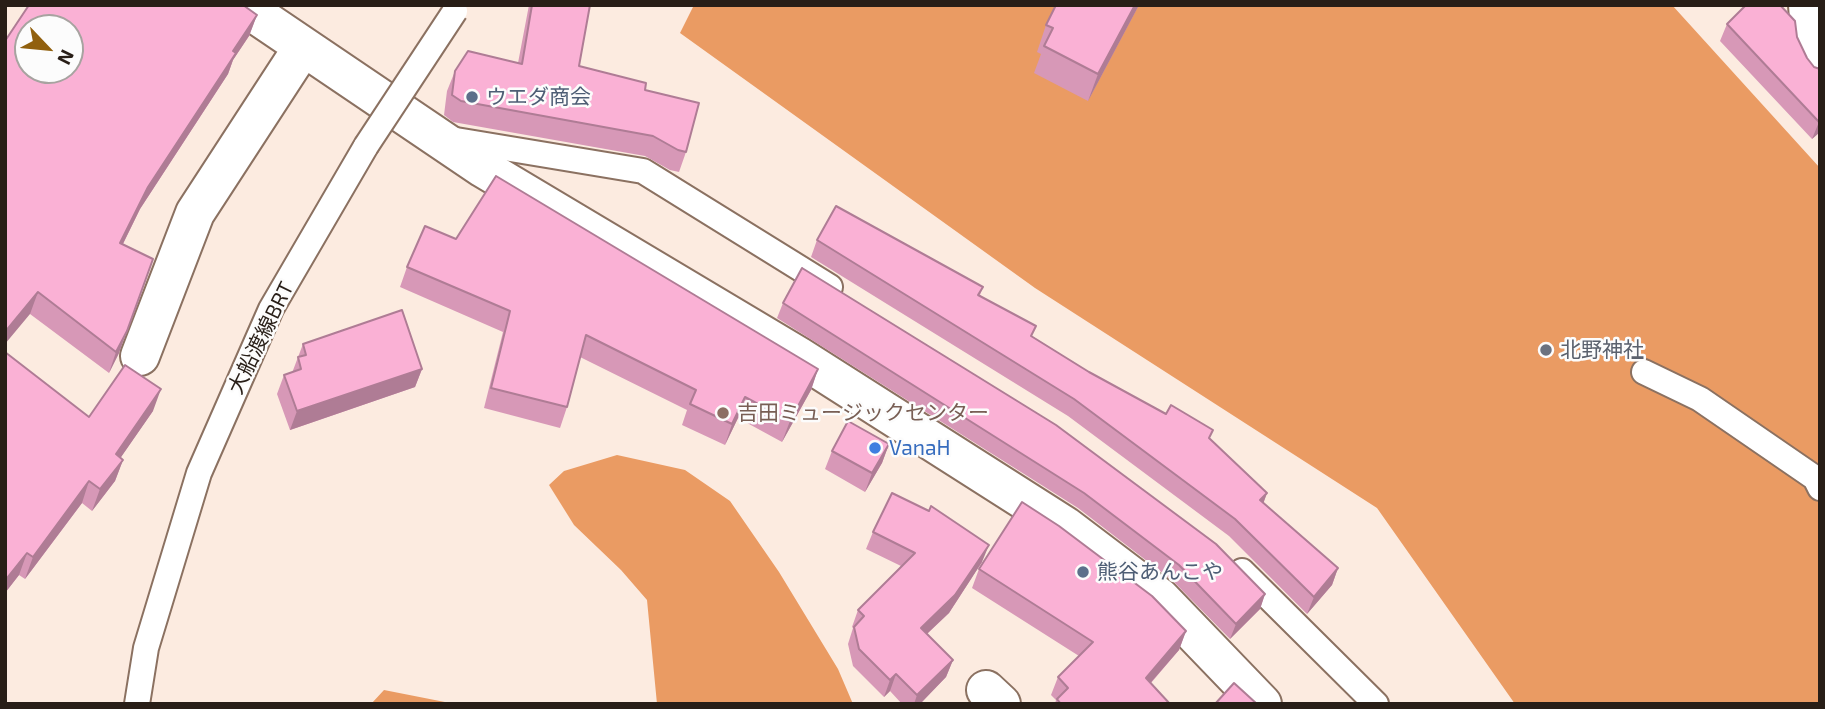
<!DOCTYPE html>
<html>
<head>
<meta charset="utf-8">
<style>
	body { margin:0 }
	#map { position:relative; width:1825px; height:709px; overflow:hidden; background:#fcebe0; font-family:"Exo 2",sans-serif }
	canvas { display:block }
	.frame { position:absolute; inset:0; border:7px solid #281e17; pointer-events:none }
	.north { position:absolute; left:14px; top:14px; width:70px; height:70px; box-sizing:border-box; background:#fcfcfc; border:2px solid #a7a3a0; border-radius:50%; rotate:116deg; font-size:19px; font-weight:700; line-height:28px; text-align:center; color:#281e17 }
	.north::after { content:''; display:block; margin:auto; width:24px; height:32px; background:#91600e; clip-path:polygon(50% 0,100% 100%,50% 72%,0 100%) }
</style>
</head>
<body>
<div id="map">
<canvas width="1825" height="709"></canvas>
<div class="frame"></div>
<div class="north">N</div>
</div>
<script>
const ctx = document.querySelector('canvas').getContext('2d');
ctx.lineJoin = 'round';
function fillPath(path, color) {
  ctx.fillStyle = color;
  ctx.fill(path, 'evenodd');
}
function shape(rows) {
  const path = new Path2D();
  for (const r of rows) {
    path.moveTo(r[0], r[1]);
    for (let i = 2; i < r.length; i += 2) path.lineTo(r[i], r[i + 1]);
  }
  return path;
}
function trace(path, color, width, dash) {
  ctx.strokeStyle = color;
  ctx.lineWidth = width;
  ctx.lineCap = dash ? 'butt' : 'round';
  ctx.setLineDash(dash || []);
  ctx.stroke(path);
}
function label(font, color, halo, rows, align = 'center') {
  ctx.font = font + ' "Exo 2","Noto Sans JP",sans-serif';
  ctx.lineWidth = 5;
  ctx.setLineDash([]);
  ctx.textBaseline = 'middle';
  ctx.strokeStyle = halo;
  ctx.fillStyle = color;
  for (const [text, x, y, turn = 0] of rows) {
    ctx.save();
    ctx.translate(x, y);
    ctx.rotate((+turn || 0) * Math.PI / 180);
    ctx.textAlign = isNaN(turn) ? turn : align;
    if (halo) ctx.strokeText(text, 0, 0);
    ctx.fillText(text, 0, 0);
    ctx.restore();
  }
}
fillPath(shape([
	[694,5,1672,5,1820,168,1820,704,1515,704,1377,508,1035,288,680,33],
	[617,455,685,470,730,501,779,572,838,669,853,704,657,704,647,600,621,570,574,525,549,485,564,471],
	[384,690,455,704,371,704]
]), '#ea9b63');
const service = shape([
	[450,139,643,171,830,287],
	[1644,372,1700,399,1815,478,1820,488],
	[1242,571,1376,704],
	[137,704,146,648,199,473,271,309,366,146]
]);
const minor = shape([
	[242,5,483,168,798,356,1065,526,1160,598,1262,704],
	[1808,5,1811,46,1820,66],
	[140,356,195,213,303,47],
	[986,690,1001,704]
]);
trace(service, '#8b7161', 28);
trace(minor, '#8b7161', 42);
trace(service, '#fff', 24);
trace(minor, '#fff', 38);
const serviceBridge = shape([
	[366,146,455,11]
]);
trace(serviceBridge, '#8b7161', 28, []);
trace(serviceBridge, '#fff', 24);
fillPath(shape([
	[529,5,590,5,579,66,645,90,686,152,679,172,670,170,645,156,453,122,444,115,447,91,455,71,518,63],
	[1056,5,1139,5,1088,101,1034,73,1041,54,1037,52,1046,25],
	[257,15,249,36,233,60,228,74,140,209,123,244,119,353,109,373,30,314,5,41],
	[1727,24,1797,37,1807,58,1814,67,1820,132,1812,139,1720,41],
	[456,239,818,369,811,390,782,442,738,418,725,445,682,425,687,410,580,357,567,407,560,428,484,408,503,332,400,287,407,267],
	[817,240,983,287,980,295,1032,336,1089,372,1210,439,1267,493,1263,503,1338,568,1332,585,1307,614,1229,536,1068,416,811,257],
	[783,303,1265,594,1260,609,1230,639,1173,581,1078,508,777,318],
	[303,344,422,369,415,387,290,430,277,394,284,375,292,373],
	[5,352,89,417,153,411,120,458,123,460,115,481,92,511,82,503,25,579,19,575,5,593],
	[889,444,882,463,865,492,825,469,832,451],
	[873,532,982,562,949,613,927,634,953,660,946,677,920,704,902,704,890,691,884,697,853,666,848,644,853,628,852,627,858,610,901,566,866,549],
	[979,569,1186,631,1179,650,1151,683,1170,704,1055,704,1056,700,1051,695,1058,677,1079,656,972,588]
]), '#d798b7');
fillPath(shape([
	[1135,5,1139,5,1088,101,1098,74],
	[257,15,249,36,233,60,228,74,140,209,113,264,120,243,148,187,233,51],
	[1820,121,1820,132,1812,139,1819,122],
	[153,259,119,353,109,373,116,352],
	[38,292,30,314,5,344,5,332],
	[422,369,415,387,290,430,297,411],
	[818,369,811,390,782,442,790,421],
	[161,389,153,411,108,476,116,454],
	[745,397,738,418,725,445,732,424],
	[889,444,882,463,865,492,872,473],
	[123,460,115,481,92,511,100,489],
	[89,481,82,503,25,579,33,557],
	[1267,493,1261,510,1260,500],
	[989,545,982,562,949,613,915,645,921,628],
	[27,553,19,575,5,593,5,584,7,578],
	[1338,568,1332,585,1307,614,1314,597],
	[1265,594,1260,609,1230,639,1236,624],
	[1186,631,1179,650,1139,696,1146,678],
	[953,660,946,677,920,704,914,704,917,695],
	[896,674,890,691,884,697,890,680]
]), '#af7c95');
const building = shape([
	[29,5,243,5,257,15,233,51,236,53,148,187,120,243,153,259,127,331,116,352,38,292,5,332,5,41,29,5],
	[28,28,70,28,70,70,28,70,28,28],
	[532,5,590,5,579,66,646,83,645,90,699,103,686,152,678,150,653,136,461,101,452,95,455,71,468,51,522,64,532,5],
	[1056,5,1135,5,1098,74,1044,46,1053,28,1046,25,1056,5],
	[1746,5,1780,5,1795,21,1797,37,1807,58,1814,67,1820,69,1820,121,1819,122,1727,24,1746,5],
	[496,176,818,369,790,421,745,397,732,424,690,404,696,390,586,335,567,407,491,388,510,311,407,267,425,226,456,239,496,176],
	[836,206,983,287,978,295,1036,326,1031,336,1089,372,1166,414,1171,405,1213,430,1209,438,1267,493,1260,500,1338,568,1314,597,1235,519,1074,399,817,240,836,206],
	[802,268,1056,425,1216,544,1265,594,1236,624,1179,565,1084,493,783,303,802,268],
	[402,310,422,369,297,411,284,375,301,369,298,357,306,355,303,344,402,310],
	[5,352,89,417,125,365,161,389,116,454,123,460,100,489,89,481,33,557,27,553,7,578,5,577,5,352],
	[848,421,889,444,872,473,832,451,848,421],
	[892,493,929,511,931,506,989,545,955,595,921,628,953,660,917,695,896,674,890,680,859,649,854,627,864,616,858,610,915,553,873,532,892,493],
	[1022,502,1059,526,1152,596,1186,631,1146,678,1170,704,1061,704,1057,699,1068,688,1058,677,1093,642,979,569,1022,502],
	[1234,683,1257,704,1215,704,1234,683]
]);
fillPath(building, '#fab1d5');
trace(building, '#af7c95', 2);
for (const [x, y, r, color] of [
	[472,97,7,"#5c6f8a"],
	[1546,350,7,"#6b7280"],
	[723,413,7,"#8d6e63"],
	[875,448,7,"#3f7fe0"],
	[1083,572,7,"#5c6f8a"]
]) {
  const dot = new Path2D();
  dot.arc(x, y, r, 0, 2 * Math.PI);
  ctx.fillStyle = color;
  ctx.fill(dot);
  trace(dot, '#fcfcfc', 2.5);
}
label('21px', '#4e5e75', '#fcfcfc', [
	["ウエダ商会",486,97],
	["熊谷あんこや",1097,572]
], 'left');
label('21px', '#281e17', '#fcfcfc', [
	["大船渡線BRT",261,338,-64]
]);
label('21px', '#5b616d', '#fcfcfc', [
	["北野神社",1560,350]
], 'left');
label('21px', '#785e54', '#fcfcfc', [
	["吉田ミュージックセンター",737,413]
], 'left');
label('21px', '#366cbe', '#fcfcfc', [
	["VanaH",889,448]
], 'left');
</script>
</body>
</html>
